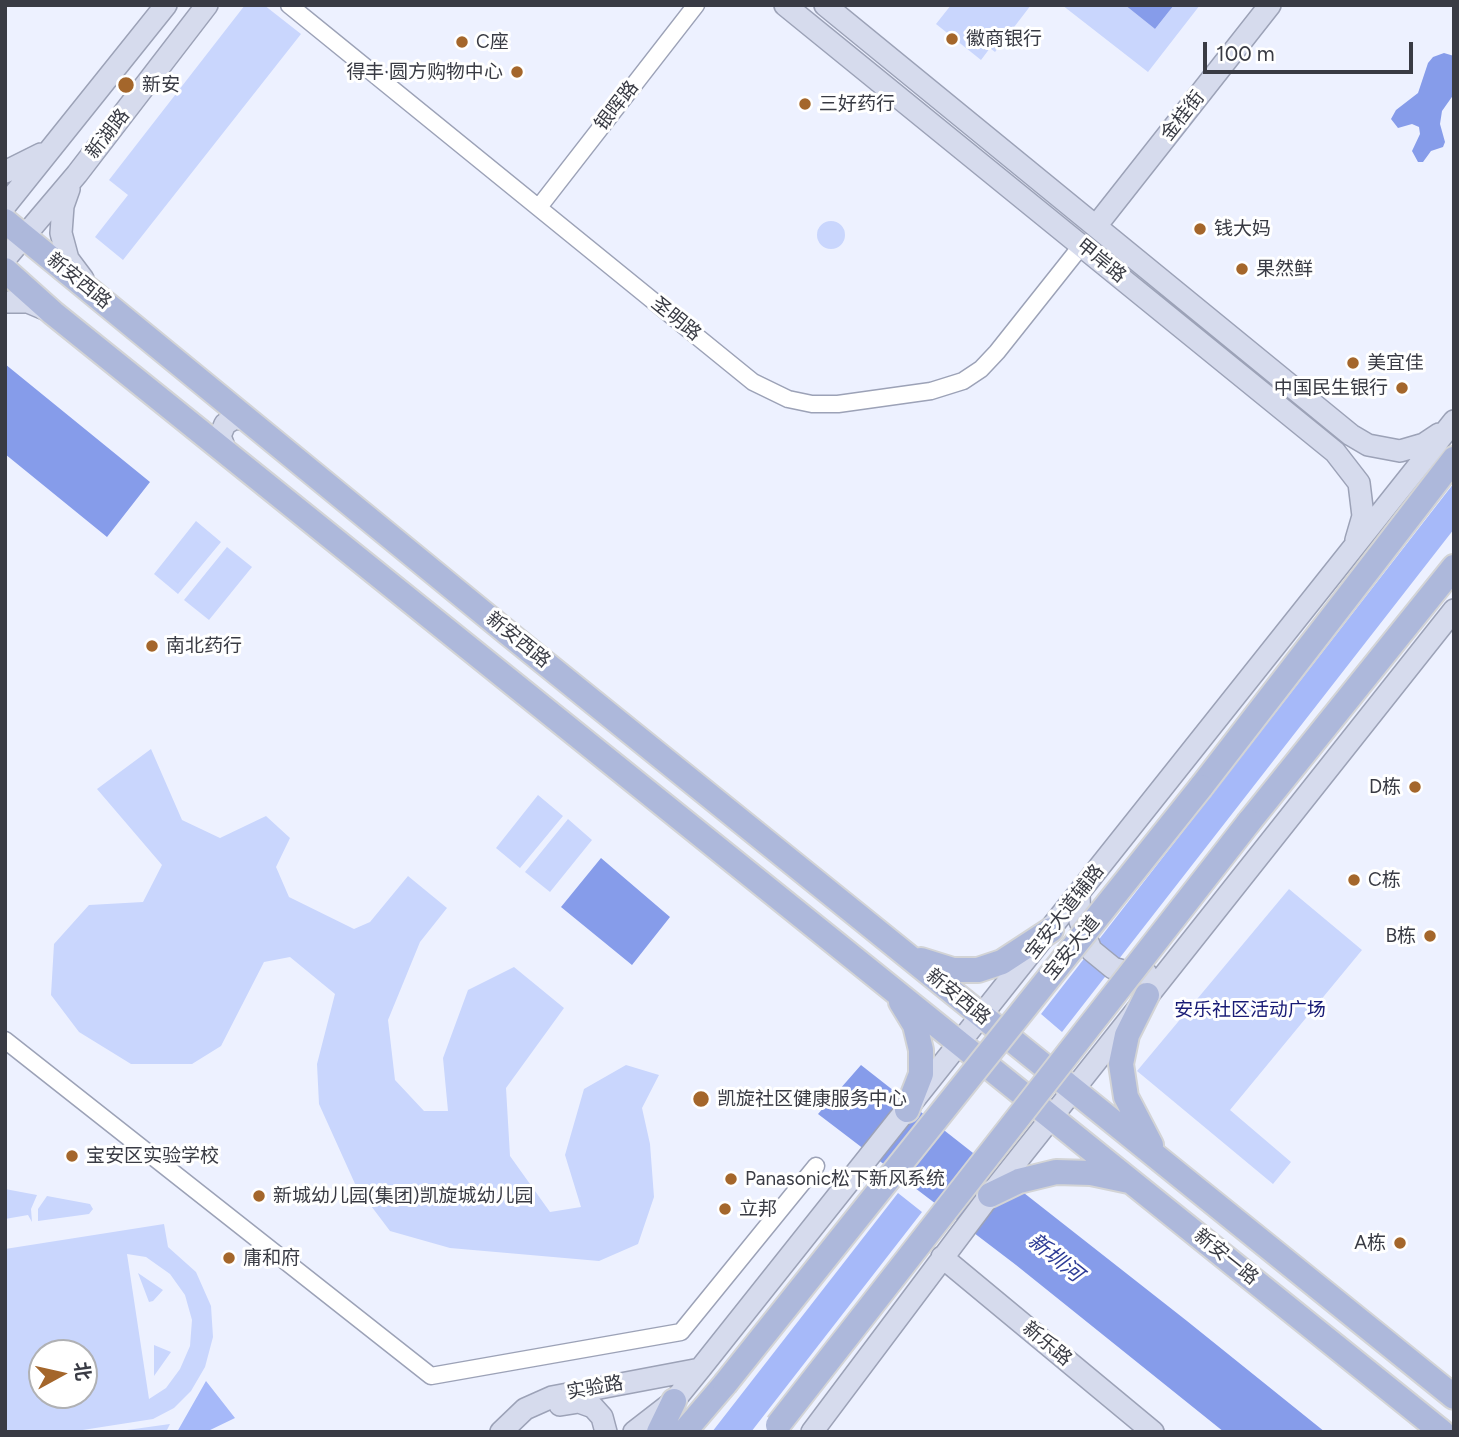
<!DOCTYPE html>
<html>
<head>
<meta charset="utf-8">
<style>
	body { margin:0 }
	#map { position:relative; width:1459px; height:1437px; overflow:hidden; background:#edf1ff; font-family:Figtree,"Noto Sans SC",sans-serif }
	canvas { display:block }
	.frame { position:absolute; inset:0; border:7px solid #393b44; pointer-events:none }
	.north { position:absolute; left:28px; top:1339px; width:70px; height:70px; box-sizing:border-box; background:#fff; border:2px solid #b0b1b4; border-radius:50%; rotate:82deg; font-size:19px; font-weight:700; line-height:28px; text-align:center; color:#393b44 }
	.north::after { content:''; display:block; margin:auto; width:24px; height:32px; background:#a4662b; clip-path:polygon(50% 0,100% 100%,50% 72%,0 100%) }
	.scale { position:absolute; left:1203px; top:42px; width:210px; height:32px; box-sizing:border-box; border:4px solid #393b44; border-top:0; padding-left:9px; font-size:21px; line-height:24px; white-space:nowrap; color:#393b44; -webkit-text-stroke:5px #fff; paint-order:stroke }
</style>
</head>
<body>
<div id="map">
<canvas width="1459" height="1437"></canvas>
<div class="frame"></div>
<div class="north">北</div>
<div class="scale">100 m</div>
</div>
<script>
const ctx = document.querySelector('canvas').getContext('2d');
ctx.lineJoin = 'round';
function fillPath(path, color) {
  ctx.fillStyle = color;
  ctx.fill(path, 'evenodd');
}
function shape(rows) {
  const path = new Path2D();
  for (const r of rows) {
    if (r.length === 3) {
      path.moveTo(r[0] + r[2], r[1]);
      path.arc(r[0], r[1], r[2], 0, 2 * Math.PI);
      continue;
    }
    path.moveTo(r[0], r[1]);
    for (let i = 2; i < r.length; i += 2) path.lineTo(r[i], r[i + 1]);
  }
  return path;
}
function trace(path, color, width, dash) {
  ctx.strokeStyle = color;
  ctx.lineWidth = width;
  ctx.lineCap = dash ? 'butt' : 'round';
  ctx.setLineDash(dash || []);
  ctx.stroke(path);
}
function label(font, color, halo, rows, align = 'center') {
  ctx.font = font + ' Figtree,"Noto Sans SC",sans-serif';
  ctx.lineWidth = 6;
  ctx.setLineDash([]);
  ctx.textBaseline = 'middle';
  ctx.strokeStyle = halo;
  ctx.fillStyle = color;
  for (const [text, x, y, turn = 0] of rows) {
    ctx.save();
    ctx.translate(x, y);
    ctx.rotate((+turn || 0) * Math.PI / 180);
    ctx.textAlign = isNaN(turn) ? turn : align;
    if (halo) ctx.strokeText(text, 0, 0);
    ctx.fillText(text, 0, 0);
    ctx.restore();
  }
}
fillPath(shape([
	[245,5,264,5,301,34,123,260,95,237,128,195,109,180],
	[951,5,1031,5,995,52,990,48,981,60,936,24],
	[1062,5,1125,5,1155,29,1174,5,1200,5,1148,72],
	[831,235,14],
	[196,521,221,542,178,594,154,574],
	[227,547,252,567,209,620,184,600],
	[151,749,182,820,220,838,266,816,290,838,276,867,289,897,354,929,370,922,408,876,447,908,420,942,388,1020,395,1080,424,1111,448,1111,443,1058,468,990,514,967,564,1008,506,1088,510,1156,550,1212,581,1207,565,1155,584,1089,626,1065,659,1075,642,1108,650,1144,654,1197,638,1244,599,1261,450,1248,390,1231,356,1186,319,1104,317,1064,335,994,290,957,264,962,221,1046,192,1064,131,1064,79,1032,51,995,54,944,89,905,143,902,162,865,97,789],
	[538,795,563,816,520,868,496,848],
	[568,819,592,840,550,892,525,872],
	[1289,889,1362,950,1230,1110,1291,1162,1273,1184,1137,1071],
	[5,1189,37,1195,31,1209,32,1222,28,1215,5,1219],
	[47,1196,90,1204,93,1209,89,1214,38,1221,38,1209],
	[164,1224,168,1247,196,1272,211,1306,213,1337,205,1367,191,1391,174,1408,153,1419,70,1432,5,1432,5,1249],
	[127,1254,146,1257,170,1274,185,1295,192,1320,190,1346,180,1369,166,1388,149,1399],
	[42,1353,84,1353,84,1395,42,1395],
	[138,1273,163,1290,153,1301,149,1302],
	[154,1345,171,1352,154,1376],
	[170,1424,166,1432,120,1432,120,1431]
]), '#c9d6fd');
fillPath(shape([
	[1454,483,1454,529,1062,1032,1041,1014],
	[898,1193,922,1212,751,1432,712,1432],
	[206,1381,235,1418,206,1432,177,1432]
]), '#a6b9f9');
fillPath(shape([
	[1125,5,1174,5,1155,29],
	[1444,53,1454,56,1454,94,1442,111,1440,124,1445,142,1443,147,1431,151,1423,162,1418,162,1412,151,1420,134,1419,127,1412,124,1398,128,1391,119,1396,110,1418,93,1428,63,1433,57],
	[5,364,150,482,107,537,5,454],
	[601,858,670,917,632,965,561,907],
	[861,1065,1187,1321,1325,1432,1224,1432,1016,1265,818,1114]
]), '#869cea');
const street = shape([
	[289,5,753,382,788,399,812,404,838,404,931,391,963,381,981,369,997,352,1082,245],
	[539,207,696,5],
	[5,1040,431,1376,681,1332,816,1166]
]);
const secondary = shape([
	[785,5,1335,452,1359,483,1363,516,1356,540],
	[825,5,1351,435,1368,445,1400,451,1424,444,1439,434],
	[5,172,41,154],
	[69,189,63,206,61,233,68,259,83,279],
	[5,206,166,5],
	[1096,226,1270,5],
	[5,259,77,174,207,5],
	[5,302,28,302,47,310],
	[226,452,220,436,225,424,235,418,249,420],
	[1079,895,1080,921,1091,950,1113,968,1127,972,1146,973],
	[942,1257,1153,1432],
	[560,1405,579,1402,593,1407,602,1417,606,1432],
	[501,1432,525,1409,552,1397,700,1369],
	[634,1432,674,1401,700,1369,1454,421],
	[812,1432,990,1195,1454,610]
]);
const primary = shape([
	[5,221,509,634,1454,1397],
	[5,270,53,313,1442,1432],
	[1201,787,1454,459],
	[1249,822,1454,567],
	[921,960,953,970,978,970,1002,962,1051,930],
	[1147,995,1127,1035,1121,1064,1126,1097,1151,1145],
	[901,1002,915,1025,921,1050,921,1074,907,1110],
	[990,1195,1019,1181,1056,1172,1091,1173,1129,1181],
	[659,1432,674,1401],
	[684,1432,725,1384]
]);
trace(street, '#9ca2b7', 19);
trace(secondary, '#9ca2b7', 24);
trace(primary, '#d3d4d6', 28);
trace(street, '#fff', 16);
trace(secondary, '#d6dbed', 21);
trace(primary, '#adb8db', 24);
const primaryBridge = shape([
	[725,1384,1201,787],
	[778,1425,1249,822]
]);
trace(primaryBridge, '#d3d4d6', 28, []);
trace(primaryBridge, '#adb8db', 24);
for (const [x, y, r, color] of [
	[952,39,7,"#a4662b"],
	[462,42,7,"#a4662b"],
	[517,72,7,"#a4662b"],
	[126,85,9,"#a4662b"],
	[805,104,7,"#a4662b"],
	[1200,229,7,"#a4662b"],
	[1242,269,7,"#a4662b"],
	[1353,363,7,"#a4662b"],
	[1402,388,7,"#a4662b"],
	[152,646,7,"#a4662b"],
	[1415,787,7,"#a4662b"],
	[1354,880,7,"#a4662b"],
	[1430,936,7,"#a4662b"],
	[701,1099,9,"#a4662b"],
	[72,1156,7,"#a4662b"],
	[731,1179,7,"#a4662b"],
	[259,1196,7,"#a4662b"],
	[725,1209,7,"#a4662b"],
	[1400,1243,7,"#a4662b"],
	[229,1258,7,"#a4662b"]
]) {
  const dot = new Path2D();
  dot.arc(x, y, r, 0, 2 * Math.PI);
  ctx.fillStyle = color;
  ctx.fill(dot);
  trace(dot, '#fff', 2.5);
}
label('19px', '#393b44', '#fff', [
	["徽商银行",966,39],
	["C座",476,42],
	["得丰·圆方购物中心",503,72,"right"],
	["新安",142,85],
	["三好药行",819,104],
	["钱大妈",1214,229],
	["果然鲜",1256,269],
	["美宜佳",1367,363],
	["中国民生银行",1388,388,"right"],
	["南北药行",166,646],
	["D栋",1401,787,"right"],
	["C栋",1368,880],
	["B栋",1416,936,"right"],
	["凯旋社区健康服务中心",717,1099],
	["宝安区实验学校",86,1156],
	["Panasonic松下新风系统",745,1179],
	["新城幼儿园(集团)凯旋城幼儿园",273,1196],
	["立邦",739,1209],
	["A栋",1386,1243,"right"],
	["庸和府",243,1258]
], 'left');
label('19px', '#393b44', '#fff', [
	["银晖路",617,106,-52],
	["金桂街",1183,116,-52],
	["新湖路",108,134,-52],
	["甲岸路",1101,261,39],
	["新安西路",79,281,39],
	["圣明路",676,319,39],
	["新安西路",518,640,39],
	["宝安大道辅路",1065,912,-52],
	["宝安大道",1072,948,-51],
	["新安西路",958,997,39],
	["新安一路",1226,1257,39],
	["新乐路",1047,1344,40],
	["实验路",595,1388,-10]
]);
label('19px', '#181b75', '#fff', [
	["安乐社区活动广场",1250,1010]
]);
label('italic 21px', '#2e3c96', '#fff', [
	["新圳河",1055,1258,39]
]);
</script>
</body>
</html>
